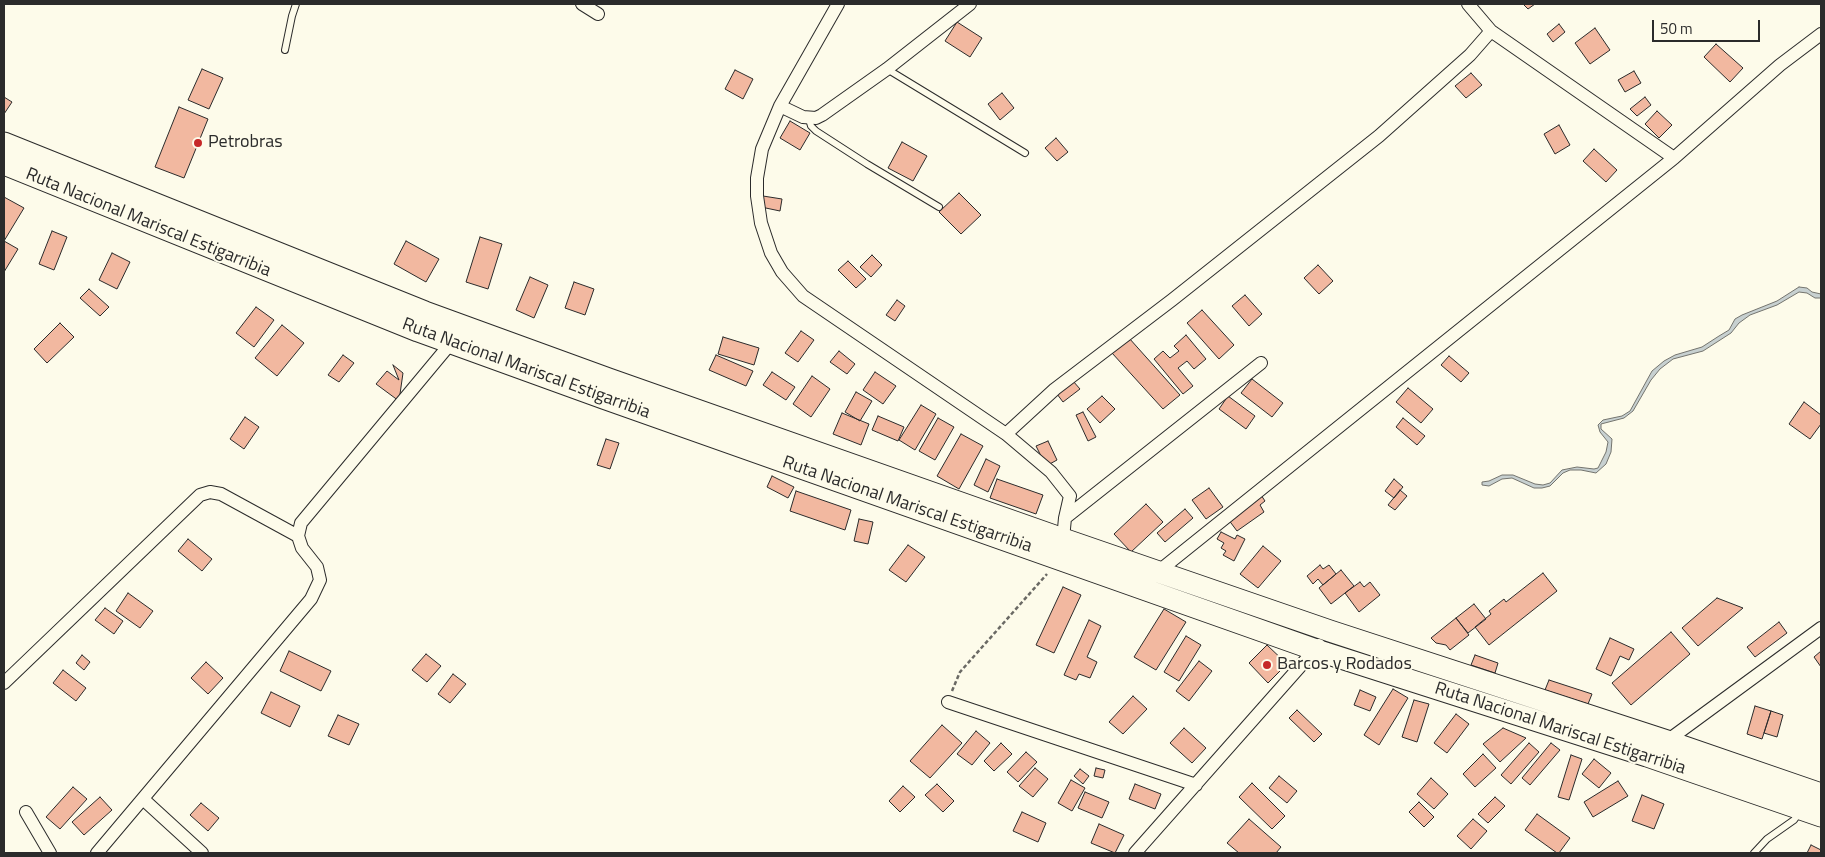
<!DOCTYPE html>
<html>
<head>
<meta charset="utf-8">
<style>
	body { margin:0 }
	#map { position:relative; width:1825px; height:857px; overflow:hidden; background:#fdfbea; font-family:"Titillium Web",sans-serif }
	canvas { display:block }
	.frame { position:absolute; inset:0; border:5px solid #2b2b2b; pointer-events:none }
	.scale { position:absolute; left:1652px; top:20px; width:108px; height:22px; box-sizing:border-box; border:2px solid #2b2b2b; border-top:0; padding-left:6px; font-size:15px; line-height:18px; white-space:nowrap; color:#2b2b2b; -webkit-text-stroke:4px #fdfbea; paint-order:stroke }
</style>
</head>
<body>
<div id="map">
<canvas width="1825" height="857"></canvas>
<div class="frame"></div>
<div class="scale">50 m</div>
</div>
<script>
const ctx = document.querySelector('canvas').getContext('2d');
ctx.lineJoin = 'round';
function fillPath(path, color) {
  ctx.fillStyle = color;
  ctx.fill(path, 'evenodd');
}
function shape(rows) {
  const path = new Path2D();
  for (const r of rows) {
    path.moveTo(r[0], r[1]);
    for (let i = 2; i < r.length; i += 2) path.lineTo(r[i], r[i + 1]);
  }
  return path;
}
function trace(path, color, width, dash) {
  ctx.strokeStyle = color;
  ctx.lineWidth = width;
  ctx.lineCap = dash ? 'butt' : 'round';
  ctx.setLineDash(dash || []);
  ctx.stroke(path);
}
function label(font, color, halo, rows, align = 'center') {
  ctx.font = font + ' "Titillium Web",sans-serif';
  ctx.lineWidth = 4;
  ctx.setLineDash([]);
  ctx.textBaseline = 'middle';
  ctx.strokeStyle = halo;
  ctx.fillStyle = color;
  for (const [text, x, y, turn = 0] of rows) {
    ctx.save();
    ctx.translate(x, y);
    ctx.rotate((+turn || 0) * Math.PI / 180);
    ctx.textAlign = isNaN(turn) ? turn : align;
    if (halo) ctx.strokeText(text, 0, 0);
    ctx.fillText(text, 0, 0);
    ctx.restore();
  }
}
const water = shape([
	[1799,287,1807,288,1812,292,1821,294,1821,298,1815,298,1807,293,1799,292,1777,305,1750,315,1739,323,1731,333,1703,351,1673,359,1660,369,1651,380,1633,411,1624,418,1601,424,1601,429,1612,439,1611,452,1606,464,1596,473,1581,470,1570,470,1563,473,1550,486,1542,488,1534,488,1512,478,1502,479,1489,486,1482,485,1482,482,1489,481,1502,475,1513,475,1535,484,1543,485,1550,483,1562,470,1577,467,1594,469,1598,468,1606,452,1608,442,1600,432,1598,425,1603,420,1622,416,1630,411,1652,371,1664,361,1675,355,1702,347,1719,336,1729,330,1735,319,1742,315,1777,301,1799,287]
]);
fillPath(water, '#c7d0d0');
trace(water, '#74746e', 1);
const building = shape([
	[1523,4,1535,4,1528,9,1523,4],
	[957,22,982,38,970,57,945,41,957,22],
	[1559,24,1565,32,1553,42,1547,34,1559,24],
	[1595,28,1610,50,1590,64,1575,43,1595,28],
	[1716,44,1743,68,1730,82,1704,57,1716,44],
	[202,69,223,78,209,109,188,100,202,69],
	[735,70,753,79,743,99,725,89,735,70],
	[1634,71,1641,83,1625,92,1618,80,1634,71],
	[1471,73,1482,85,1466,98,1455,86,1471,73],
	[1002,93,1014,108,1000,120,988,104,1002,93],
	[4,97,12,102,4,114,4,97],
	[1645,97,1651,105,1637,116,1630,109,1645,97],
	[179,107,208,119,184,178,155,167,179,107],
	[1657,111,1672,125,1659,138,1645,124,1657,111],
	[790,121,810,133,800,150,780,138,790,121],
	[1559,125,1570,145,1555,154,1544,134,1559,125],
	[1056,138,1068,152,1057,161,1045,148,1056,138],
	[902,142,927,156,913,181,888,168,902,142],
	[1594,149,1617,170,1606,182,1583,161,1594,149],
	[959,193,981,215,961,234,939,212,959,193],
	[763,196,782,199,780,211,761,207,763,196],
	[4,197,24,208,4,241,18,249,4,272,4,197],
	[52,231,67,237,54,270,39,264,52,231],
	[480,237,502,244,488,289,466,282,480,237],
	[406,241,439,259,426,282,394,264,406,241],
	[112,253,130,262,117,289,99,280,112,253],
	[872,255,882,265,871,277,860,267,872,255],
	[848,261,866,279,856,288,838,270,848,261],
	[1318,265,1333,281,1319,294,1304,278,1318,265],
	[530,277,548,285,534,318,516,310,530,277],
	[574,282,594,289,585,315,565,308,574,282],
	[89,289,109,307,100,316,80,298,89,289],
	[1245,295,1262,314,1249,326,1232,306,1245,295],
	[897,300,905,306,895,321,886,315,897,300],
	[256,307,274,320,254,347,236,333,256,307],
	[1202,310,1234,345,1219,359,1187,323,1202,310],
	[60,323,74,337,47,363,34,349,60,323],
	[282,325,304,343,277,376,255,358,282,325],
	[801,331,814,340,798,362,785,353,801,331],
	[1186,335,1206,359,1194,369,1187,361,1178,368,1193,386,1183,394,1154,359,1163,351,1170,358,1179,351,1174,346,1186,335],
	[723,337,759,348,754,365,718,354,723,337],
	[1129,338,1180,395,1163,409,1112,353,1129,338],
	[839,351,855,364,847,374,830,362,839,351],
	[343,355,354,363,339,382,328,375,343,355],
	[716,355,753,371,746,386,709,370,716,355],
	[1449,356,1469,373,1461,382,1441,365,1449,356],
	[393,365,403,373,399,401,376,384,387,371,399,380,393,365],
	[772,372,795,387,786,400,763,385,772,372],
	[875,372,896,386,883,404,863,390,875,372],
	[812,376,830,389,811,417,793,404,812,376],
	[1252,379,1283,403,1272,417,1241,393,1252,379],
	[1073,381,1080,389,1063,402,1057,394,1073,381],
	[1408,388,1433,409,1421,423,1396,402,1408,388],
	[856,392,872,401,860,421,845,412,856,392],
	[1102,396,1115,409,1100,423,1087,409,1102,396],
	[1228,396,1255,416,1246,429,1219,409,1228,396],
	[1804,402,1821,415,1821,424,1810,439,1789,424,1804,402],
	[921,405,936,414,915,450,899,440,921,405],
	[1083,412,1096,437,1088,441,1076,415,1083,412],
	[842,413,869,424,861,445,833,434,842,413],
	[878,416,904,427,898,441,872,430,878,416],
	[245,417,259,427,244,449,230,439,245,417],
	[938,418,954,427,935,460,919,451,938,418],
	[1403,418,1425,436,1417,445,1396,427,1403,418],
	[961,434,983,446,959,489,937,476,961,434],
	[606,439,619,443,610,469,597,465,606,439],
	[1048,441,1057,460,1046,466,1036,446,1048,441],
	[986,459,1000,466,988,492,974,485,986,459],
	[772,476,794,487,788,498,767,487,772,476],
	[997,479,1043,495,1036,514,990,498,997,479],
	[1394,479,1403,487,1394,498,1385,491,1394,479],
	[1209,488,1223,507,1206,519,1192,500,1209,488],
	[1400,490,1407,496,1395,510,1388,505,1400,490],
	[796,491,851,510,845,530,790,511,796,491],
	[1261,495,1265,501,1260,505,1264,512,1237,531,1228,519,1261,495],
	[1146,504,1163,522,1131,552,1114,534,1146,504],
	[1185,509,1193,518,1165,542,1157,533,1185,509],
	[859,519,873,522,868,544,854,541,859,519],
	[1221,532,1235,539,1237,535,1245,539,1234,561,1223,555,1226,551,1221,548,1224,543,1217,539,1221,532],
	[188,539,212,559,202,571,178,551,188,539],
	[908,545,925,557,906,582,889,570,908,545],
	[1263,546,1281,561,1258,588,1240,574,1263,546],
	[1320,565,1323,569,1329,565,1336,574,1323,585,1318,579,1313,584,1307,576,1320,565],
	[1341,570,1354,586,1331,604,1319,588,1341,570],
	[1543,573,1557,591,1489,645,1475,627,1491,614,1489,611,1504,599,1506,602,1543,573],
	[1360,582,1364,587,1370,582,1380,595,1359,612,1345,593,1360,582],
	[1063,587,1081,595,1054,653,1036,645,1063,587],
	[128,593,153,611,140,628,116,611,128,593],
	[1717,598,1743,608,1698,646,1682,628,1717,598],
	[1474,604,1486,619,1468,633,1456,618,1474,604],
	[105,608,123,621,114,634,95,620,105,608],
	[1164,609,1186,622,1156,670,1134,657,1164,609],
	[1456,618,1469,635,1450,650,1446,645,1436,643,1431,638,1456,618],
	[1089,620,1101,626,1087,657,1097,662,1090,678,1079,674,1076,680,1064,675,1089,620],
	[1779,622,1787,633,1755,657,1747,647,1779,622],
	[1671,632,1690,654,1631,705,1612,683,1671,632],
	[1186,636,1201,645,1179,681,1164,672,1186,636],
	[1610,638,1634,649,1629,660,1620,656,1611,676,1596,669,1610,638],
	[1267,645,1287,664,1268,683,1249,663,1267,645],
	[289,651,331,671,321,691,280,671,289,651],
	[1821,651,1821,667,1814,657,1821,651],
	[426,654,441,666,427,682,412,670,426,654],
	[82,655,90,662,84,670,76,663,82,655],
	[1475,655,1498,663,1495,673,1471,665,1475,655],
	[1199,661,1212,671,1189,701,1176,691,1199,661],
	[206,662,223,678,208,694,191,678,206,662],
	[63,670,86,688,76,701,53,683,63,670],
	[453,674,466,684,450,703,438,694,453,674],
	[1549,680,1592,694,1588,704,1545,690,1549,680],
	[1393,689,1408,698,1379,745,1364,735,1393,689],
	[1360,690,1376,697,1370,711,1354,705,1360,690],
	[271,692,300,706,290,727,261,713,271,692],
	[1133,696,1147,709,1123,734,1109,722,1133,696],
	[1414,700,1429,704,1417,742,1402,737,1414,700],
	[1755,706,1771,711,1762,739,1747,734,1755,706],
	[1297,710,1322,734,1314,742,1289,718,1297,710],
	[1771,711,1783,715,1777,737,1764,733,1771,711],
	[1456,714,1469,724,1447,753,1434,743,1456,714],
	[338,715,359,724,349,745,328,736,338,715],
	[942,725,962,743,930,778,910,761,942,725],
	[1184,728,1206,748,1192,763,1170,743,1184,728],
	[1503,728,1526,738,1500,762,1483,744,1503,728],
	[976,731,990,743,972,765,957,754,976,731],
	[1001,743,1012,754,994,771,984,761,1001,743],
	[1529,743,1539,752,1511,784,1501,775,1529,743],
	[1551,743,1560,750,1530,785,1522,778,1551,743],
	[1026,752,1037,762,1018,782,1007,772,1026,752],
	[1483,754,1496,768,1475,787,1463,774,1483,754],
	[1571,755,1582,759,1569,800,1558,797,1571,755],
	[1594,759,1611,773,1599,788,1582,774,1594,759],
	[1035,768,1048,779,1033,797,1019,786,1035,768],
	[1096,768,1105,770,1103,778,1094,776,1096,768],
	[1080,769,1089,776,1083,784,1074,776,1080,769],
	[1279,776,1297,791,1287,803,1269,788,1279,776],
	[1431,778,1448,794,1434,809,1417,794,1431,778],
	[1071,780,1085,788,1072,811,1058,803,1071,780],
	[1618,781,1628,796,1593,817,1584,802,1618,781],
	[1252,783,1285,816,1272,829,1239,797,1252,783],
	[937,784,954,801,943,812,925,795,937,784],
	[1135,784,1161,794,1155,809,1129,799,1135,784],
	[903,786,915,797,900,812,889,801,903,786],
	[73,787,87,799,60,829,46,817,73,787],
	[1085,792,1109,802,1102,818,1078,808,1085,792],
	[1642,795,1664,804,1654,829,1632,821,1642,795],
	[100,797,112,810,84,835,72,822,100,797],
	[1495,797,1505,806,1488,823,1478,814,1495,797],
	[1419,802,1434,817,1424,827,1409,812,1419,802],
	[201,803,219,818,208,831,190,815,201,803],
	[1022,812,1046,823,1038,842,1013,831,1022,812],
	[1537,814,1570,838,1559,853,1557,853,1525,830,1537,814],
	[1249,819,1281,847,1276,853,1239,853,1227,843,1249,819],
	[1473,819,1487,831,1471,849,1457,836,1473,819],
	[1099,824,1124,835,1115,853,1091,843,1099,824],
	[1811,845,1821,850,1821,853,1807,853,1811,845]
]);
fillPath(building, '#f2b8a0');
trace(building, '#2b2b2b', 1);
const service = shape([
	[285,50,292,16,296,4],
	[887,69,1025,153],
	[809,119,811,126,816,131,867,164,939,207],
	[1754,853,1767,839,1794,820,1799,813]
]);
const minor = shape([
	[582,4,598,14],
	[838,4,780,106,762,149,757,178,757,196,761,223,771,253,782,272,803,296,1006,434,1051,472,1070,496,1065,518,1063,539],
	[1468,4,1491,31,1674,158],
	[780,106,803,117,816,118,822,115,887,69,970,4],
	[1006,434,1055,389,1172,300,1379,136,1470,55,1491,31],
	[1065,518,1261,363],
	[1159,571,1674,158,1780,65,1821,34],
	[4,683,200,495,210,492,221,494,298,536],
	[948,702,1196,785],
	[1667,741,1821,628],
	[143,799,202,853],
	[26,812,50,853],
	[97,853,311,599,320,580,317,567,302,548,298,536,301,523,451,343],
	[1135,853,1319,645]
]);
const trunk = shape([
	[4,143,425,312,609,379,1063,539,1330,631,1667,741,1821,794],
	[4,164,418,331,603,398,1316,650,1647,756,1821,816]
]);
trace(service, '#2b2b2b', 8);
trace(minor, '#2b2b2b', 14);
trace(trunk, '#2b2b2b', 23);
trace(shape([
	[952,691,960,672,1047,574]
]), '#6a6964', 2.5, [4, 2.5]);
trace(service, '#fdfbea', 6);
trace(minor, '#fdfbea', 12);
trace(trunk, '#fdfbea', 21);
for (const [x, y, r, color] of [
	[198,143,5,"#c62828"],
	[1267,665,5,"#c62828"]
]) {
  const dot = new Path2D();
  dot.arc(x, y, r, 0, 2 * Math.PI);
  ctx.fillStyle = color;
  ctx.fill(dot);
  trace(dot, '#fdfbea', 2);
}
label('18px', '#2b2b2b', '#fdfbea', [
	["Petrobras",208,143],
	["Barcos y Rodados",1277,665]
], 'left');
label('18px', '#2b2b2b', '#fdfbea', [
	["Ruta Nacional Mariscal Estigarribia",148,223,22],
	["Ruta Nacional Mariscal Estigarribia",526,369,20],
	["Ruta Nacional Mariscal Estigarribia",907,505,19],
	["Ruta Nacional Mariscal Estigarribia",1560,729,18]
]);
</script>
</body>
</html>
